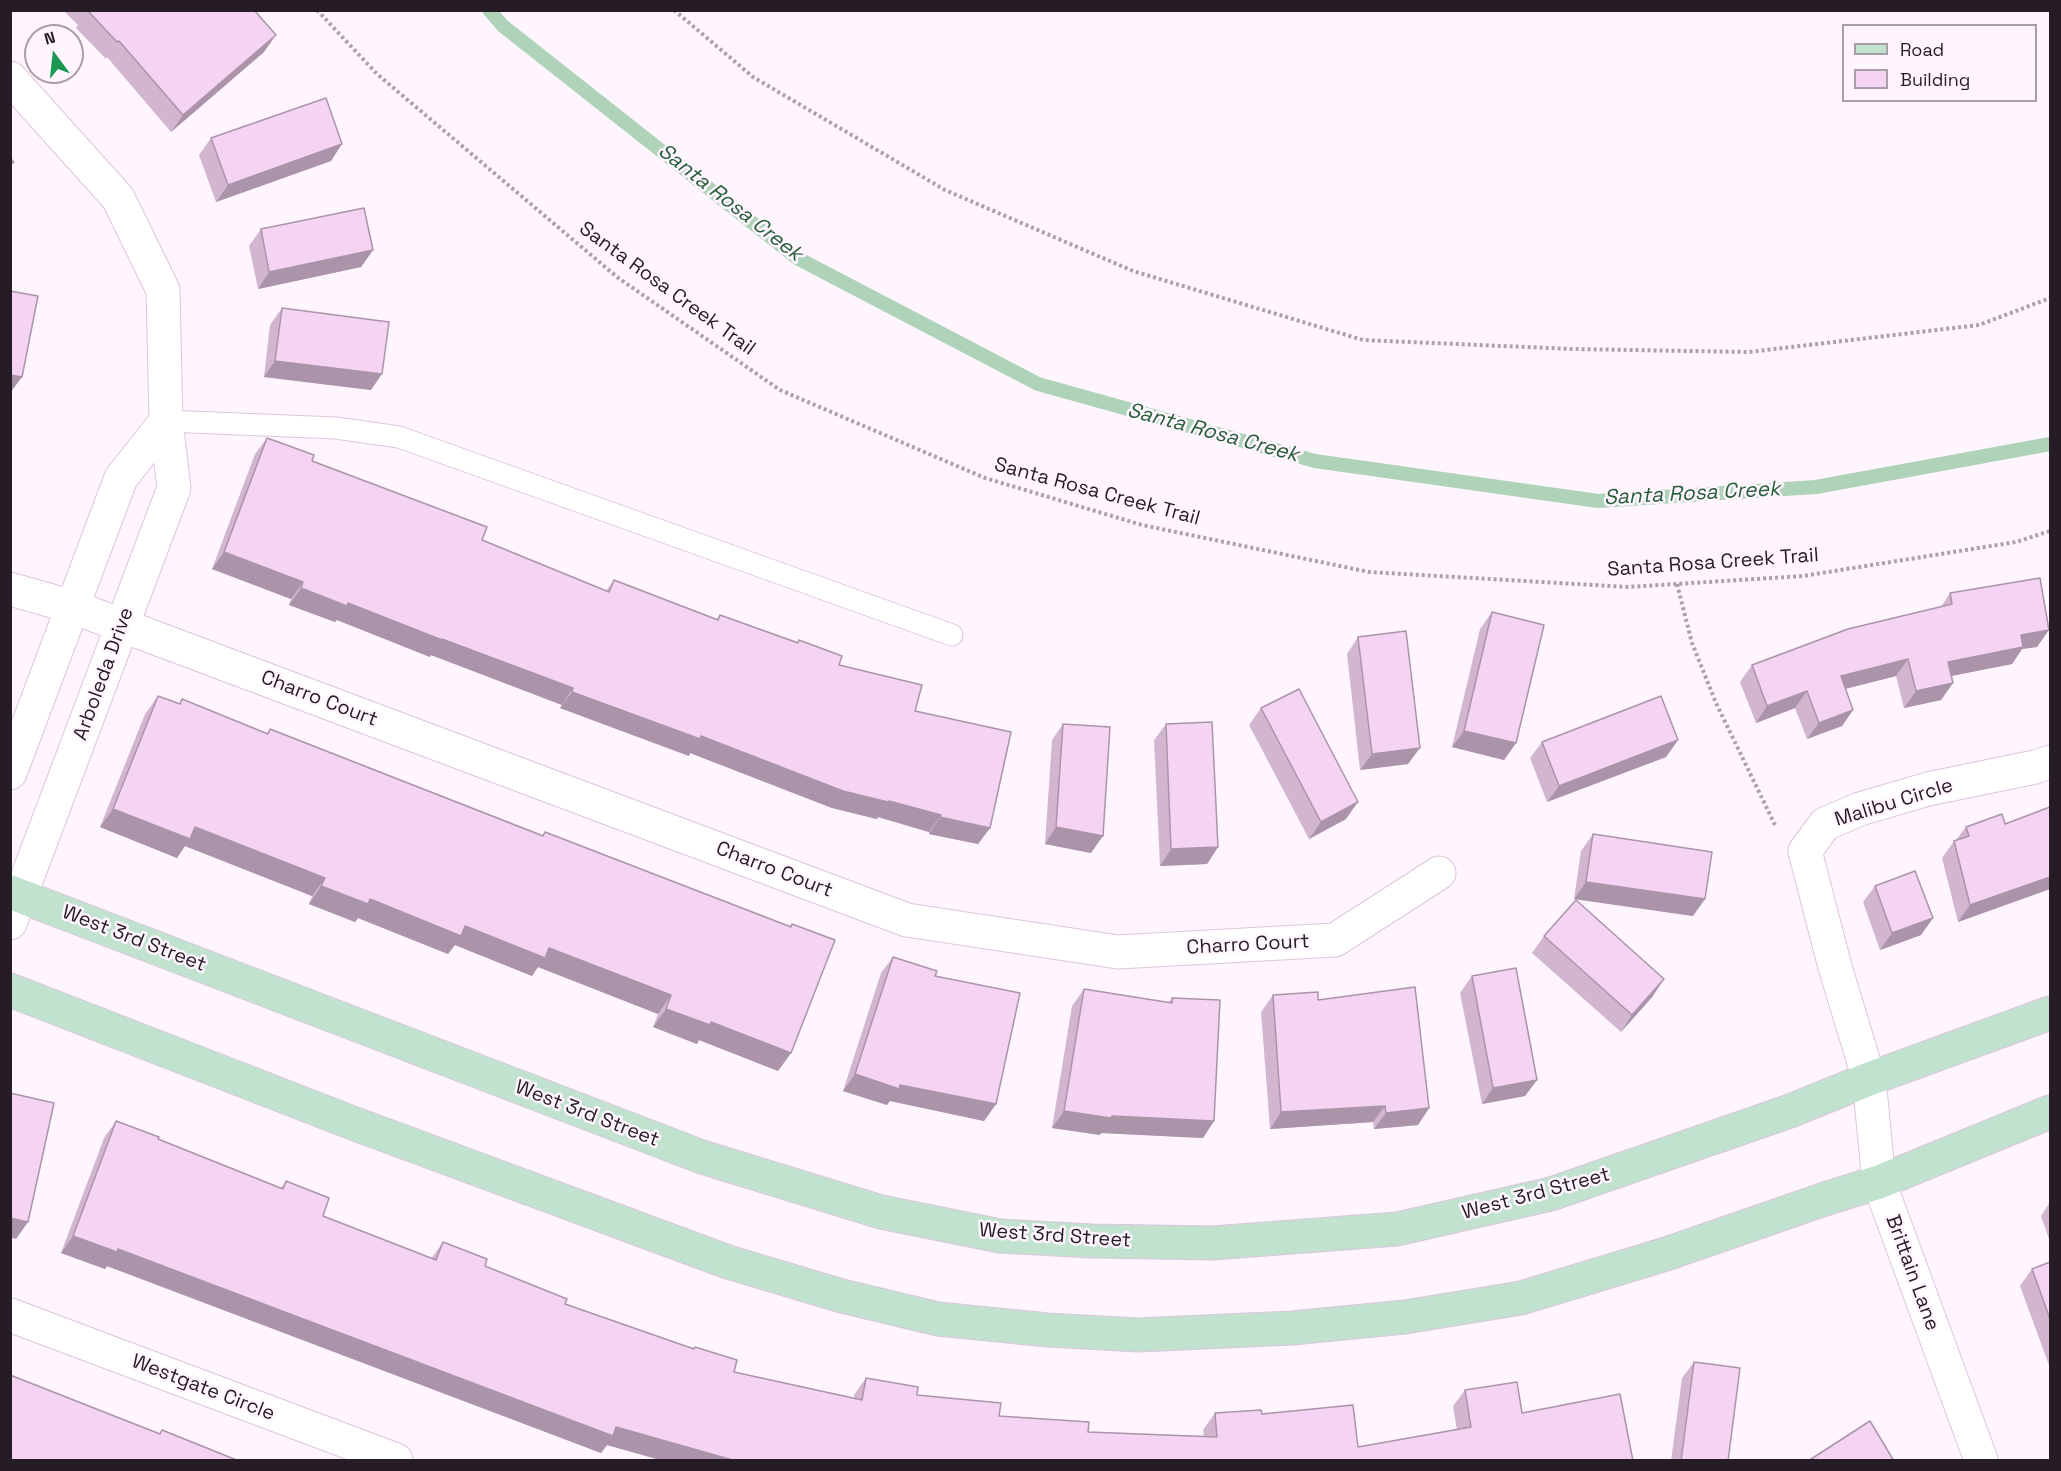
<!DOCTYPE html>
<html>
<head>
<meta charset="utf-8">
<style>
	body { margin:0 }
	#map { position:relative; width:2061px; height:1471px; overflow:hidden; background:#fff5fe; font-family:"Space Grotesk",sans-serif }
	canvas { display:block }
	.frame { position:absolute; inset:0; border:12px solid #251c25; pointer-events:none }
	.legend { position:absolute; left:1842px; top:24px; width:195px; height:78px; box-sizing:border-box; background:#fff5fe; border:2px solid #a89ea7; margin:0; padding:8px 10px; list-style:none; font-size:18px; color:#251c25 }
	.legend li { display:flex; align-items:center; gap:12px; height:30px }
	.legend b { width:30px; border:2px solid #a89ea7 }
	.north { position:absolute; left:24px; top:24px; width:60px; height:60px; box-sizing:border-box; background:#fff5fe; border:2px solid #a89ea7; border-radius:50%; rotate:345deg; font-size:16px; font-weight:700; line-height:24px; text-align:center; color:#251c25 }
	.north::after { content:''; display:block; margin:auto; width:21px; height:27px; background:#1b9754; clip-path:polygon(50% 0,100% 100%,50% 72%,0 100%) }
</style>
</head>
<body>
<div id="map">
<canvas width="2061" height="1471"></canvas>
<div class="frame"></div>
<ul class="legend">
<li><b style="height:8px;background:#c0e2cf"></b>Road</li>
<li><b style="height:16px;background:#f4d4f2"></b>Building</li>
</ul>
<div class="north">N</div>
</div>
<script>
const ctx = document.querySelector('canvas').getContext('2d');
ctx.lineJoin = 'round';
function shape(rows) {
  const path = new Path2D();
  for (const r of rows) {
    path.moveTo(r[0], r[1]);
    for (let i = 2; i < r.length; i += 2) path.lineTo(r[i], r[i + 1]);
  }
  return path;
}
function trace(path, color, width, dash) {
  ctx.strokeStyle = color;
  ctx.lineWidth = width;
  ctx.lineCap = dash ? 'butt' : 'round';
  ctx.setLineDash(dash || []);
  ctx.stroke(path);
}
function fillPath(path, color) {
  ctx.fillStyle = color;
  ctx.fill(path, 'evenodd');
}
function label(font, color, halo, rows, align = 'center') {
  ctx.font = font + ' "Space Grotesk",sans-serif';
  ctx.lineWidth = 5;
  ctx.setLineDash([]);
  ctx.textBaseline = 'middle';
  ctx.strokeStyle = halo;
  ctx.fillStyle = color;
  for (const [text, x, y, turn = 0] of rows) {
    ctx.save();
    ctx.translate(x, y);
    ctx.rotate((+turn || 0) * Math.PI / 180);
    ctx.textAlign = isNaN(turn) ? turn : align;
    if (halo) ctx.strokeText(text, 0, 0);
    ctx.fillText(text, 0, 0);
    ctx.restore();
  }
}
trace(shape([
	[489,10,503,26,797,258,1038,384,1315,461,1598,501,1816,487,2050,444]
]), '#afd3b8', 14);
const service = shape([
	[166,421,336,428,399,437,952,635]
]);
const minor = shape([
	[10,78,118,198,163,290,166,421,174,488,10,923],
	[10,589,73,607,907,920,1118,952,1335,940,1439,873],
	[10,773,121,478,166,421],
	[10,1315,396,1460],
	[1981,1460,1879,1182,1869,1079,1835,967,1805,851,1825,824,1860,809,1928,789,2035,767,2050,762]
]);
const secondary = shape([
	[10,892,702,1157,881,1212,1000,1236,1092,1241,1213,1243,1397,1229,1551,1194,1790,1111,1869,1079,2050,1013],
	[10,990,350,1122,728,1262,842,1296,938,1319,1048,1330,1138,1335,1292,1328,1405,1317,1521,1298,1666,1254,1825,1199,1879,1182,2050,1112]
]);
trace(service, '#dec5dc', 23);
trace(minor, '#dec5dc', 35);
trace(secondary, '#dec5dc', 35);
trace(shape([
	[317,10,377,74,617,277,780,390,985,478,1142,525,1369,572,1628,587,1803,576,2016,542,2050,531],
	[674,10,753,77,945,190,1133,271,1363,340,1572,349,1749,352,1979,325,2050,298],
	[1677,584,1692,643,1716,703,1775,825]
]), '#aaa1aa', 4, [3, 3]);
trace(service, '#fff', 21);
trace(minor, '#fff', 33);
trace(secondary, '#c0e2cf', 33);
fillPath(shape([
	[63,10,230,10,264,52,171,132,107,57,106,59,76,28,78,25],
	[211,138,331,161,216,202,199,155],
	[261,229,373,250,361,267,258,289,249,246],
	[282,308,371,390,264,377,270,325],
	[267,438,312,461,482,540,606,591,614,580,717,619,720,615,798,642,799,640,915,711,990,828,978,844,929,834,929,832,878,817,877,819,832,808,690,753,689,756,560,708,562,705,431,655,430,657,337,620,335,622,289,605,291,599,212,569,255,454],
	[1950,593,2037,647,2022,649,2012,664,1951,676,1953,683,1941,700,1904,708,1896,676,1845,689,1853,710,1842,726,1807,739,1795,708,1756,723,1740,682,1752,665,1941,607],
	[1492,612,1516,743,1504,760,1452,747,1480,629],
	[1358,637,1408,764,1360,770,1347,654],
	[158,696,179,704,182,699,267,734,270,729,543,835,545,832,790,926,792,924,791,1053,778,1071,699,1040,697,1044,653,1027,658,1014,538,967,532,976,455,945,448,954,358,918,355,922,309,904,312,896,185,846,177,858,100,827,145,714],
	[1261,708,1346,819,1309,839,1249,725],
	[1063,724,1091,853,1045,844,1052,740],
	[1166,724,1218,847,1207,864,1160,866,1154,740],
	[1678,740,1666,757,1547,802,1530,758,1542,742],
	[2050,807,2050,889,1958,922,1942,858,1954,841,1956,840,1966,827,2005,824],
	[1593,834,1693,916,1574,899,1581,851],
	[1875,886,1933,918,1921,935,1880,950,1863,902],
	[1544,936,1653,996,1621,1032,1532,953],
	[893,957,935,976,996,1104,984,1121,890,1101,887,1105,843,1091,881,973],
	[1472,976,1537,1080,1525,1096,1482,1104,1460,993],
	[1084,989,1168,1003,1172,998,1214,1121,1203,1138,1101,1133,1100,1135,1052,1128,1072,1006],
	[1273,995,1318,1000,1429,1108,1418,1125,1374,1129,1373,1122,1270,1129,1261,1012],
	[116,1121,158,1139,281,1188,286,1181,323,1216,431,1259,443,1242,485,1266,565,1304,694,1349,695,1347,734,1372,854,1398,854,1395,866,1378,917,1395,999,1416,1088,1432,1204,1437,1203,1430,1215,1413,1262,1414,1358,1447,1457,1430,1453,1406,1465,1390,1633,1461,664,1461,607,1445,601,1453,107,1266,105,1269,61,1253,104,1138],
	[2050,1202,2050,1242,2041,1216],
	[2050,1262,2050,1368,2020,1286,2032,1269],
	[1694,1362,1728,1461,1671,1461,1682,1378]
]), '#d2b6d0');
fillPath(shape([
	[276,35,264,52,171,132,183,115],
	[342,144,331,161,216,202,228,185],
	[373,250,361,267,258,289,269,272],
	[275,361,382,374,371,390,264,377],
	[10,375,22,377,10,393],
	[224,552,303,582,291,599,212,569],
	[301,588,348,603,573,688,562,705,431,655,430,657,337,620,335,622,289,605],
	[2049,630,2037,647,2022,649,2012,664,1936,679,1948,662,2021,635],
	[1908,659,1896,676,1829,693,1841,676],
	[1953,683,1941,700,1904,708,1916,691],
	[1807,691,1795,708,1756,723,1767,706],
	[572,692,889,801,941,815,929,832,878,817,877,819,832,808,690,753,689,756,560,708],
	[1853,710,1842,726,1807,739,1819,723],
	[1464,731,1516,743,1504,760,1452,747],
	[1678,740,1666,757,1547,802,1559,786],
	[1420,748,1408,764,1360,770,1372,754],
	[1358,802,1346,819,1309,839,1321,822],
	[113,809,195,827,325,878,312,896,185,846,177,858,100,827],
	[940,817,990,828,978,844,929,834],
	[1056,827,1103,836,1091,853,1045,844],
	[1218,847,1207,864,1160,866,1171,849],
	[2050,877,2050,889,1958,922,1970,905],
	[1586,882,1705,899,1693,916,1574,899],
	[321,886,465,926,549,948,671,995,658,1014,538,967,532,976,455,945,448,954,358,918,355,922,309,904],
	[1933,918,1921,935,1880,950,1892,933],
	[1664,979,1653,996,1621,1032,1632,1015],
	[666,1009,711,1022,791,1053,778,1071,699,1040,697,1044,653,1027],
	[855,1074,900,1085,996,1104,984,1121,890,1101,887,1105,843,1091],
	[1537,1080,1525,1096,1482,1104,1493,1088],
	[1385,1106,1373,1122,1270,1129,1281,1112],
	[1429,1108,1418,1125,1374,1129,1386,1113],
	[1064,1111,1214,1121,1203,1138,1101,1133,1100,1135,1052,1128],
	[10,1218,28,1222,16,1239,10,1237],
	[73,1236,118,1249,616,1427,736,1461,664,1461,607,1445,601,1453,107,1266,105,1269,61,1253]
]), '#ab94a9');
const building = shape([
	[89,10,254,10,276,35,183,115,119,41,117,42,88,11,89,10],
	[326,98,342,144,228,185,211,138,326,98],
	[10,158,14,162,10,165,10,158],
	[364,208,373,250,269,272,261,229,364,208],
	[10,291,38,296,22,377,10,375,10,291],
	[282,308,389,322,382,374,275,361,282,308],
	[267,438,314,455,312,461,487,527,482,540,609,592,614,580,718,620,720,615,798,643,799,640,842,656,839,665,922,685,915,711,1011,732,990,828,940,817,941,815,889,801,888,802,843,791,701,736,700,739,572,692,573,688,442,639,442,640,348,603,347,606,301,588,303,582,224,552,267,438],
	[2040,578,2049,630,2021,635,2023,647,1948,662,1953,683,1916,691,1908,659,1841,676,1853,710,1819,723,1807,691,1767,706,1752,665,1848,629,1952,604,1950,593,2040,578],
	[1492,612,1544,625,1516,743,1464,731,1492,612],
	[1406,631,1420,748,1372,754,1358,637,1406,631],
	[1299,689,1358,802,1321,822,1261,708,1299,689],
	[158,696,180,704,182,699,268,734,270,729,543,836,545,832,791,927,792,924,835,940,791,1053,711,1022,710,1025,666,1009,671,995,549,948,545,958,465,926,461,936,370,899,368,904,321,886,325,878,195,827,190,839,113,809,158,696],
	[1661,696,1678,740,1559,786,1542,742,1661,696],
	[1212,722,1218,847,1171,849,1166,724,1212,722],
	[1063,724,1110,727,1103,836,1056,827,1063,724],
	[2050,807,2050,877,1970,905,1954,841,1969,836,1966,827,2002,814,2005,824,2050,807],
	[1593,834,1712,852,1705,899,1586,882,1593,834],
	[1915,871,1933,918,1892,933,1875,886,1915,871],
	[1576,900,1664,979,1632,1015,1544,936,1576,900],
	[893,957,937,971,935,976,1020,993,996,1104,900,1085,899,1089,855,1074,893,957],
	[1516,968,1537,1080,1493,1088,1472,976,1516,968],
	[1415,987,1429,1108,1386,1113,1385,1106,1281,1112,1273,995,1318,992,1318,1000,1415,987],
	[1084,989,1172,1003,1172,998,1220,1000,1214,1121,1112,1116,1111,1118,1064,1111,1084,989],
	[10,1093,54,1103,28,1222,10,1218,10,1093],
	[116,1121,159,1137,158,1139,283,1189,286,1181,329,1198,323,1216,436,1260,443,1242,487,1259,485,1266,567,1299,565,1304,694,1349,695,1347,737,1360,734,1372,862,1400,866,1378,918,1387,917,1395,1001,1403,999,1416,1089,1422,1088,1432,1217,1437,1215,1413,1261,1410,1262,1414,1353,1405,1358,1447,1471,1427,1465,1390,1517,1382,1522,1413,1620,1394,1633,1461,736,1461,616,1427,613,1436,118,1249,117,1252,73,1236,116,1121],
	[2050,1262,2050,1319,2032,1269,2050,1262],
	[1694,1362,1740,1368,1728,1461,1681,1461,1694,1362],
	[10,1375,160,1434,162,1430,239,1461,10,1461,10,1375],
	[1870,1421,1894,1461,1808,1461,1870,1421]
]);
fillPath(building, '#f4d4f2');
trace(building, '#ab94a9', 1.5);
label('20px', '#251c25', '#fff5fe', [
	["Santa Rosa Creek Trail",667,289,36],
	["Santa Rosa Creek Trail",1097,492,15],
	["Santa Rosa Creek Trail",1713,563,-4],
	["Arboleda Drive",104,674,-70],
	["Charro Court",319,699,21],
	["Malibu Circle",1894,803,-17],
	["Charro Court",774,870,21],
	["West 3rd Street",134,939,21],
	["Charro Court",1248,945,-3],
	["West 3rd Street",587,1114,21],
	["West 3rd Street",1536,1194,-15],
	["West 3rd Street",1055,1236,4],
	["Brittain Lane",1912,1273,70],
	["Westgate Circle",203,1388,21]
]);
label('italic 21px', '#265e3a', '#fff5fe', [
	["Santa Rosa Creek",730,203,38],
	["Santa Rosa Creek",1213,433,15],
	["Santa Rosa Creek",1692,494,-3]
]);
</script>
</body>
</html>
